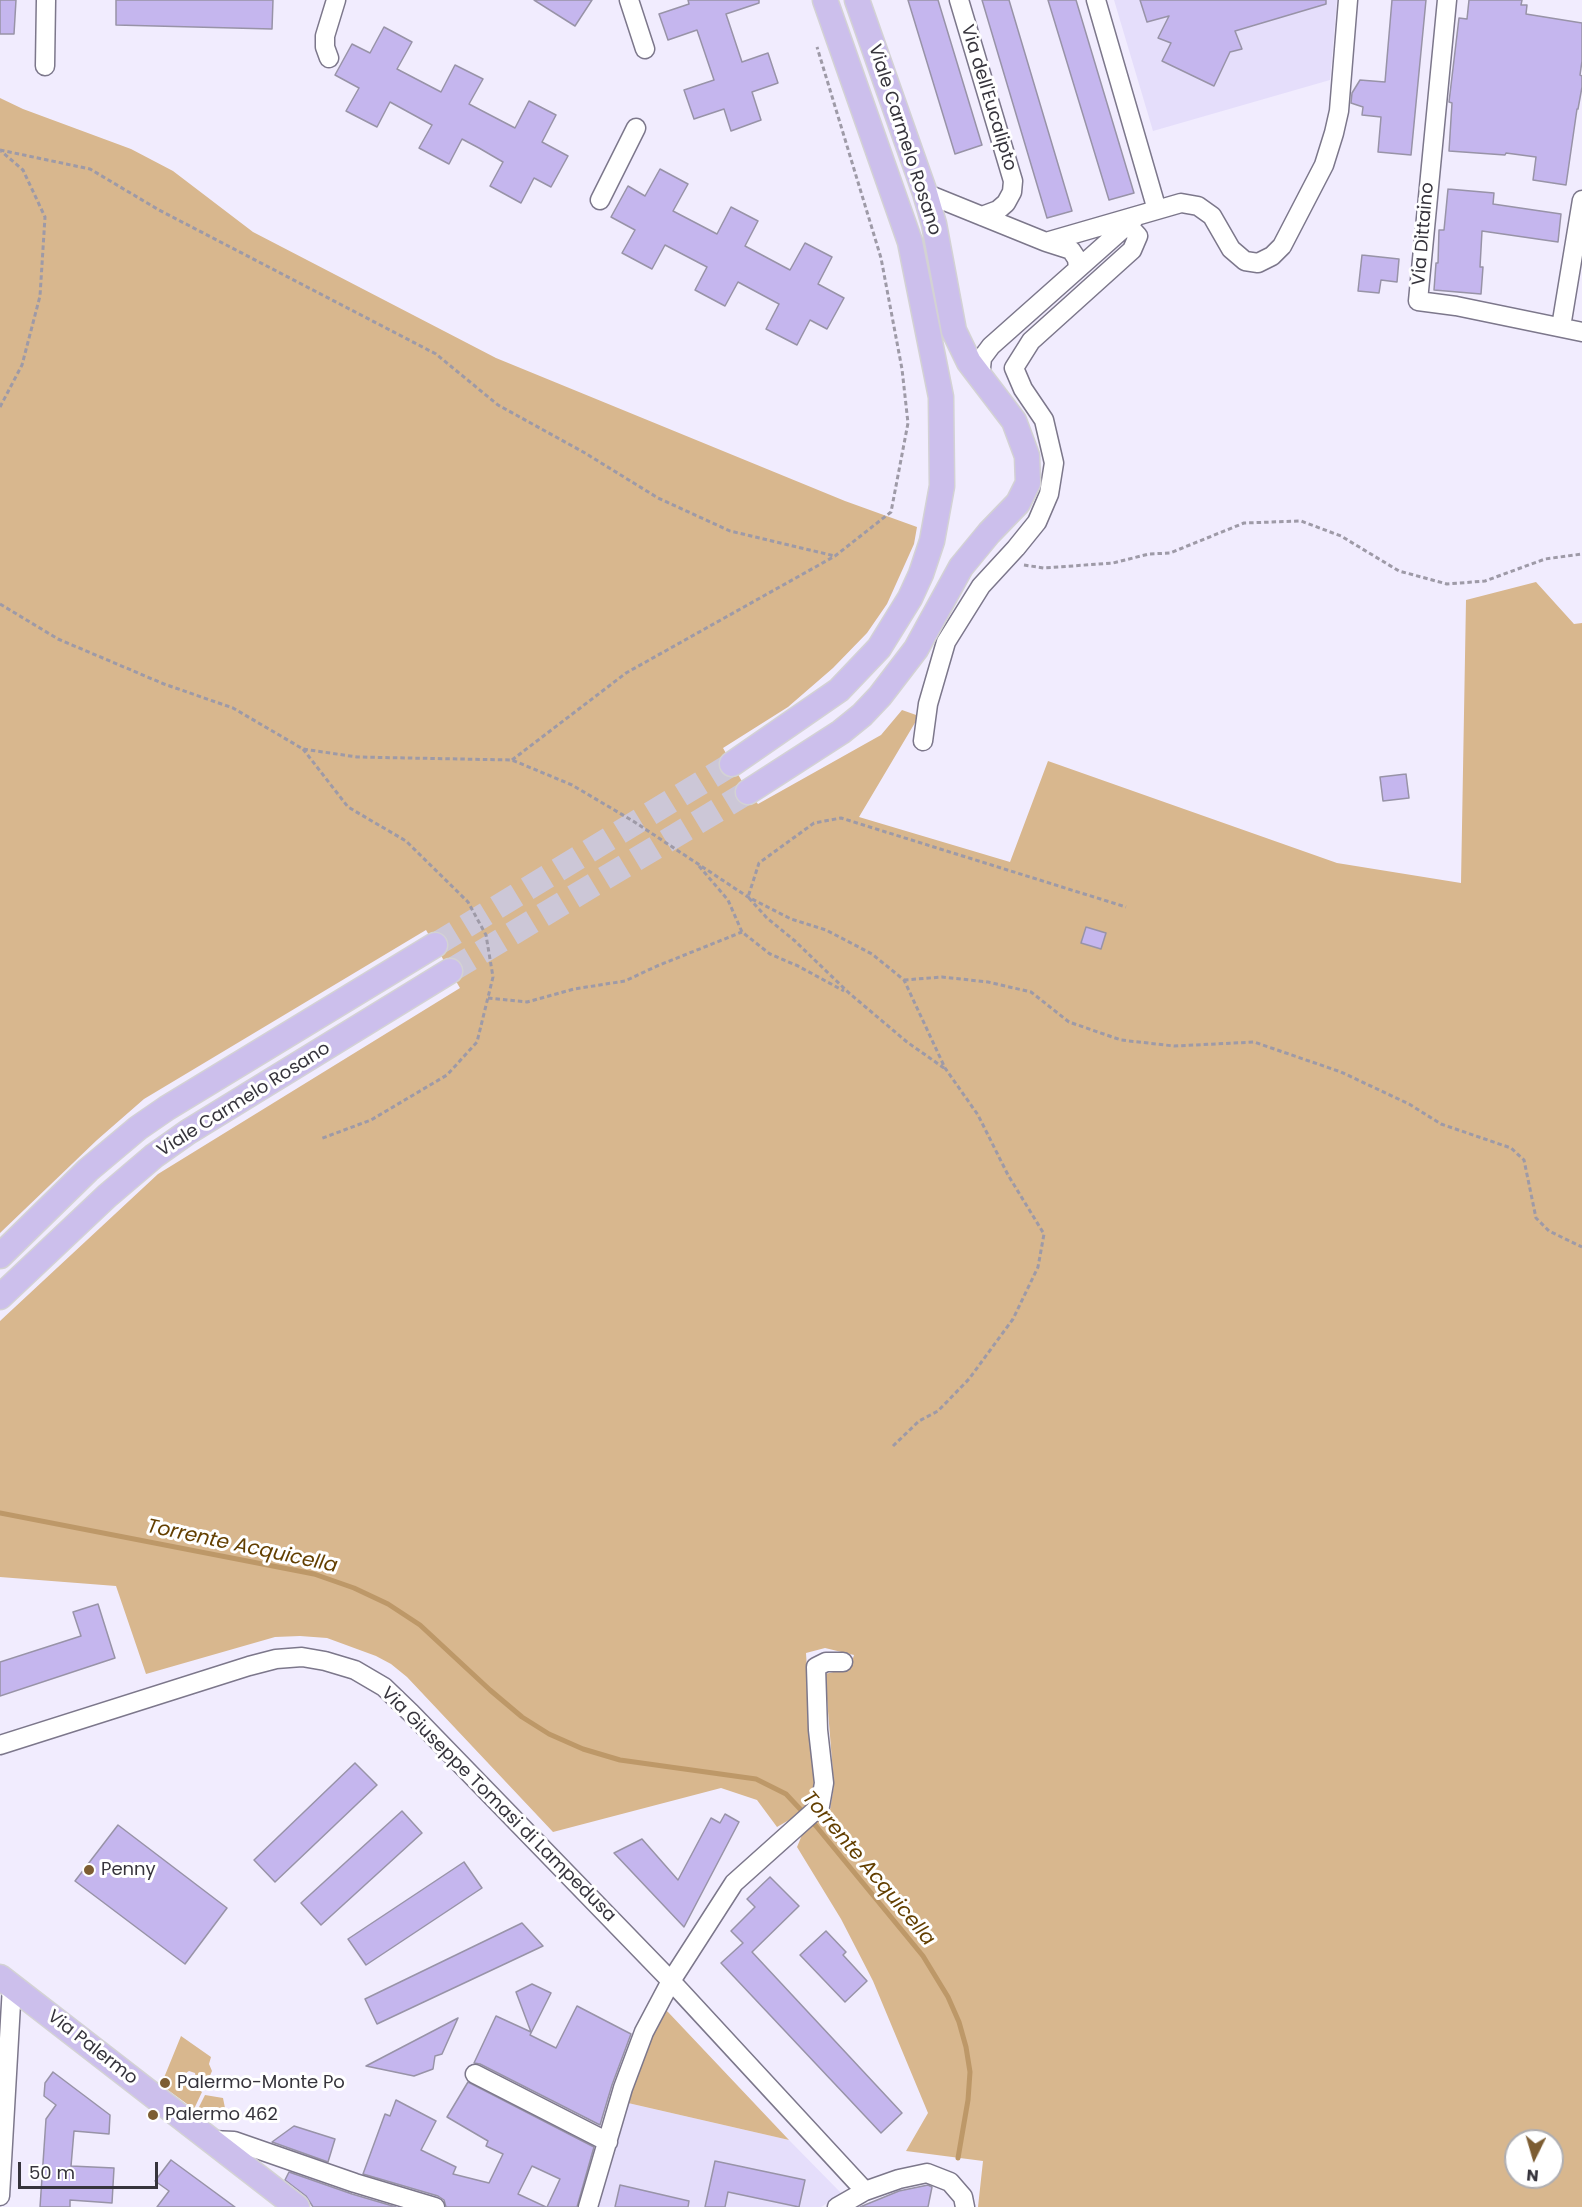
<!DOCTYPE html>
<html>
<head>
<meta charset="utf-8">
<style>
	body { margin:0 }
	#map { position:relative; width:1582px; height:2207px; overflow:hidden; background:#f1ecfe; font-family:Poppins,sans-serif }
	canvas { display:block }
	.north { position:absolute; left:1504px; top:2129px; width:60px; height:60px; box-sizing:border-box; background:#fff; border:2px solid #afaeb1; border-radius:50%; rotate:185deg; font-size:16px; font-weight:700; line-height:24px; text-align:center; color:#36343c }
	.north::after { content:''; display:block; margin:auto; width:21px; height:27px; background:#7d5d32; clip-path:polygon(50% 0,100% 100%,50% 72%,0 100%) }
	.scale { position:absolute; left:18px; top:2162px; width:140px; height:27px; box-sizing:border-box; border:3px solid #36343c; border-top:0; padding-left:8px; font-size:18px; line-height:21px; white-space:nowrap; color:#36343c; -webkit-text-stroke:4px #fff; paint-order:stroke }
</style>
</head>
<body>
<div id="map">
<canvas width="1582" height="2207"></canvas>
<div class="north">N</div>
<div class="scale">50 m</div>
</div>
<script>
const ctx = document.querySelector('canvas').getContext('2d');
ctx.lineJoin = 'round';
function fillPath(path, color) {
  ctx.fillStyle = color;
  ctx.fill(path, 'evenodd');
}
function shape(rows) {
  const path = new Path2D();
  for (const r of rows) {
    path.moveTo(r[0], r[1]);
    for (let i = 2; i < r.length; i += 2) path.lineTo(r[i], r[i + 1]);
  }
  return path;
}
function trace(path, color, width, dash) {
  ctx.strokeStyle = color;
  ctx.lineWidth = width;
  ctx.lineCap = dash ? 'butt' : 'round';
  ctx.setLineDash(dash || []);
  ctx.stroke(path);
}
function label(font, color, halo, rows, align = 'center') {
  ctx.font = font + ' Poppins,sans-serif';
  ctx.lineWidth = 6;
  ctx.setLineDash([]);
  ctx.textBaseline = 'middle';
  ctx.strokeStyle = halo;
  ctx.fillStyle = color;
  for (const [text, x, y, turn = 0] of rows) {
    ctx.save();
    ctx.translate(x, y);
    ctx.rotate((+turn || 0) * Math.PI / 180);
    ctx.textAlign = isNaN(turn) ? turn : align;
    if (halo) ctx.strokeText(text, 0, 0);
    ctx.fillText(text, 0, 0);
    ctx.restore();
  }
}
fillPath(shape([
	[1114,0,1337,0,1330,80,1153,131],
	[628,2103,789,2140,842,2194,821,2207,597,2207]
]), '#e5defb');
fillPath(shape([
	[0,98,23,109,131,149,173,171,253,232,496,358,845,501,917,527,914,544,887,604,867,633,833,668,788,707,723,748,748,792,758,804,881,735,902,710,919,716,859,817,1010,862,1048,761,1337,863,1461,883,1466,600,1536,582,1574,624,1582,623,1582,2207,978,2207,983,2161,906,2151,928,2113,873,1981,841,1919,797,1847,802,1835,830,1810,834,1785,825,1674,850,1668,854,1655,825,1648,806,1653,814,1782,813,1800,796,1816,777,1827,757,1800,721,1788,553,1832,407,1677,391,1664,376,1656,327,1638,300,1636,275,1637,146,1674,116,1586,0,1577,0,1321,158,1174,460,988,426,930,144,1099,97,1140,0,1233],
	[1516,2141,1552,2141,1552,2177,1516,2177],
	[663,2008,668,2012,789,2140,628,2103,646,2040],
	[181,2036,211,2057,209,2064,212,2071,204,2089,197,2083,195,2073,189,2071,183,2075,185,2085,194,2086,202,2092,194,2109,161,2085],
	[205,2095,223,2098,227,2118,197,2111]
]), '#d8b78e');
trace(shape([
	[0,1513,314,1574,354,1588,388,1604,420,1625,490,1690,522,1717,549,1734,583,1749,620,1760,756,1779,786,1794,816,1826,923,1956,948,1997,959,2022,966,2047,970,2072,968,2100,958,2158]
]), '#bd9868', 5);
const building = shape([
	[0,0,16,0,14,34,0,34,0,0],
	[116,0,273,0,272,29,116,25,116,0],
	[534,0,592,0,575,26,534,0],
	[688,0,759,0,759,3,726,14,742,62,768,53,778,83,752,92,761,120,731,131,724,109,694,119,684,90,714,80,697,30,668,40,659,14,689,4,688,0],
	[908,0,938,0,982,145,955,154,908,0],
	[982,0,1009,0,1072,211,1047,218,982,0],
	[1048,0,1076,0,1134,193,1109,200,1048,0],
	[1140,0,1326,0,1326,4,1235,31,1242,49,1230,52,1214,86,1162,61,1171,43,1158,38,1169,16,1147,22,1140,0],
	[1392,0,1426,0,1411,155,1378,152,1381,117,1362,115,1363,107,1351,103,1352,93,1360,80,1385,82,1392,0],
	[1469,0,1522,0,1521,5,1527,5,1526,14,1582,23,1582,61,1580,75,1582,76,1582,87,1578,109,1577,109,1566,185,1533,180,1536,157,1506,153,1505,155,1449,151,1452,103,1449,102,1459,18,1467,19,1469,0],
	[384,27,412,42,397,69,441,92,455,65,483,79,469,104,515,128,529,101,556,115,542,142,568,156,551,187,534,178,521,203,490,186,503,162,479,148,462,139,449,164,419,148,432,125,390,102,377,127,346,111,359,88,335,75,352,44,370,53,384,27],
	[660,169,688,184,673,211,717,234,731,207,758,221,745,246,790,270,805,243,832,257,818,284,844,298,827,329,810,320,797,345,766,329,779,304,738,282,725,306,695,290,707,267,665,245,652,269,622,253,635,230,611,217,628,186,645,196,660,169],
	[1448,189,1494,193,1493,204,1561,214,1558,242,1482,231,1480,267,1483,267,1481,294,1434,290,1436,263,1438,263,1439,230,1444,230,1448,189],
	[1362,255,1399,259,1397,282,1381,280,1379,293,1358,291,1362,255],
	[1406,774,1409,798,1383,801,1380,777,1406,774],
	[1086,927,1106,933,1101,949,1081,943,1086,927],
	[98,1604,115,1658,0,1696,0,1662,81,1636,73,1612,98,1604],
	[355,1763,377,1785,275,1882,254,1860,355,1763],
	[402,1811,422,1833,321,1925,301,1903,402,1811],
	[725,1814,739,1822,684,1927,614,1853,642,1839,678,1880,711,1818,720,1823,725,1814],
	[118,1825,227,1908,185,1964,75,1881,118,1825],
	[464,1862,482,1888,366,1965,348,1939,464,1862],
	[770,1877,799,1906,752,1952,902,2113,881,2133,721,1963,743,1943,731,1931,755,1907,747,1899,770,1877],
	[522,1923,543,1946,377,2024,365,1999,522,1923],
	[826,1931,846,1952,843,1955,867,1981,845,2002,800,1955,826,1931],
	[532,1984,551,1993,530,2035,556,2048,577,2006,631,2034,612,2085,600,2125,480,2064,474,2063,496,2016,531,2032,516,1992,532,1984],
	[458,2018,442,2054,435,2056,433,2069,414,2076,366,2066,458,2018],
	[53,2072,110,2115,109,2134,74,2131,71,2166,114,2168,112,2203,70,2200,70,2207,40,2207,46,2119,56,2105,44,2096,45,2083,53,2072],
	[468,2082,594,2147,577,2207,547,2207,560,2179,532,2166,518,2194,546,2207,446,2207,444,2200,438,2196,363,2174,385,2114,390,2116,396,2100,436,2121,421,2150,456,2167,453,2174,489,2183,503,2154,486,2146,488,2141,447,2117,468,2082],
	[294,2126,335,2139,328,2162,272,2142,294,2126],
	[171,2160,235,2207,157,2207,169,2191,155,2181,171,2160],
	[715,2161,805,2180,799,2207,728,2192,725,2207,705,2207,715,2161],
	[289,2172,352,2194,396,2207,313,2207,306,2196,285,2180,289,2172],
	[620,2185,689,2201,688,2207,615,2207,620,2185],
	[928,2185,932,2187,928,2207,860,2207,899,2191,928,2185]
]);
fillPath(building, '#c5b6ee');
trace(building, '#9893a7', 1.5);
trace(shape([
	[435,945,732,764],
	[450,971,748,792]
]), '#ccc7d7', 24, [24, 12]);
const minor = shape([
	[629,0,645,49],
	[959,0,1013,181,1012,192,1006,203,998,210,982,216],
	[1096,0,1157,210],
	[1447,0,1418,301,1456,306,1582,332],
	[329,58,325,47,325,36,336,0],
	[45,66,46,0],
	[925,193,1046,242,1181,203,1198,206,1212,216,1231,249,1245,261,1258,263,1272,256,1282,246,1324,165,1334,133,1339,111,1348,0],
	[600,200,636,128],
	[1046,242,1071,250,1077,259,1078,268],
	[1561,327,1582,200],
	[980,378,982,358,991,346,1134,219],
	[923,741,928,704,946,642,981,586,1016,548,1037,522,1049,494,1054,463,1044,420,1023,389,1014,368,1031,341,1132,250,1138,236,1128,225],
	[0,1745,249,1666,276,1659,302,1657,325,1661,355,1670,384,1687,411,1713,671,1981,865,2191],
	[475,2074,608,2142],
	[211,2140,234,2141,355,2183,435,2207],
	[0,2196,12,1986],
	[588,2207,623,2088,644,2032,671,1981,734,1883,820,1806,824,1783,818,1730,816,1667,826,1662,843,1662],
	[837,2207,865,2191,899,2179,927,2173,950,2182,963,2197,965,2207]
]);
const major = shape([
	[732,764,839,690,879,648,910,598,921,574,932,541,942,486,941,397,910,242,825,0],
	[748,792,841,732,862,715,880,696,916,649,961,567,989,533,1018,503,1028,483,1027,456,1014,421,969,362,954,331,934,224,925,193,857,0],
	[0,1256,88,1170,138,1128,167,1108,435,945],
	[0,1297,107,1196,154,1156,188,1132,450,971],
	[0,1977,297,2207]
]);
trace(minor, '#7c778b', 21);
trace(major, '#d3d2d4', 27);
trace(shape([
	[0,150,90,169,159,210,436,354,498,405,585,453,658,498,730,531,835,556],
	[0,407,22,365,40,296,45,217,23,170,1,151],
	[1024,565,1044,568,1113,563,1149,554,1170,553,1244,523,1301,521,1341,536,1399,571,1447,584,1485,581,1545,559,1582,554],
	[0,604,58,639,164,684,233,708,303,749,357,757,512,760,572,785,633,821,748,897,791,919,826,930,872,954,904,980,945,1068,978,1115,1008,1175,1044,1234,1038,1267,1013,1319,969,1379,938,1411,919,1421,893,1446],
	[303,749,348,807,406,841,468,902,486,935,493,977,477,1042,447,1075,371,1120,320,1139],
	[512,760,626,673,835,556,891,512,908,423,902,369,881,258,817,47],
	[699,866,728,900,742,932,770,954,798,966,844,991],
	[904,980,942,977,988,982,1031,992,1069,1022,1121,1040,1174,1046,1254,1042,1341,1072,1409,1104,1441,1124,1511,1148,1524,1160,1536,1218,1549,1231,1582,1247],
	[488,998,527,1002,574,989,625,981,657,966,742,932],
	[944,1068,907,1042,849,993,795,941,767,918,748,897,759,863,814,823,841,818,1126,907]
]), '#9e9aa7', 3, [4.5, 3]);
trace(minor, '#fff', 18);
trace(major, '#ccbfec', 24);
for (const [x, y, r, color] of [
	[89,1870,6,"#7d5d32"],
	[165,2083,6,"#7d5d32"],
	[153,2115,6,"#7d5d32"]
]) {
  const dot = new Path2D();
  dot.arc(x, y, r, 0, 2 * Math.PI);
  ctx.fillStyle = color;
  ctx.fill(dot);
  trace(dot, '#fff', 2);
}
label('18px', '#36343c', '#fff', [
	["Via dell'Eucalipto",988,98,73],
	["Viale Carmelo Rosano",904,140,72],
	["Via Dittaino",1424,234,-85],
	["Viale Carmelo Rosano",244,1100,-32],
	["Via Giuseppe Tomasi di Lampedusa",498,1805,45],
	["Via Palermo",92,2048,38]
]);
label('18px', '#36343c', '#fff', [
	["Penny",101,1870],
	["Palermo-Monte Po",177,2083],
	["Palermo 462",165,2115]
], 'left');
label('italic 20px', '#633f00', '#fff', [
	["Torrente Acquicella",242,1547,12],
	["Torrente Acquicella",868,1869,50]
]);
</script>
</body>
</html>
